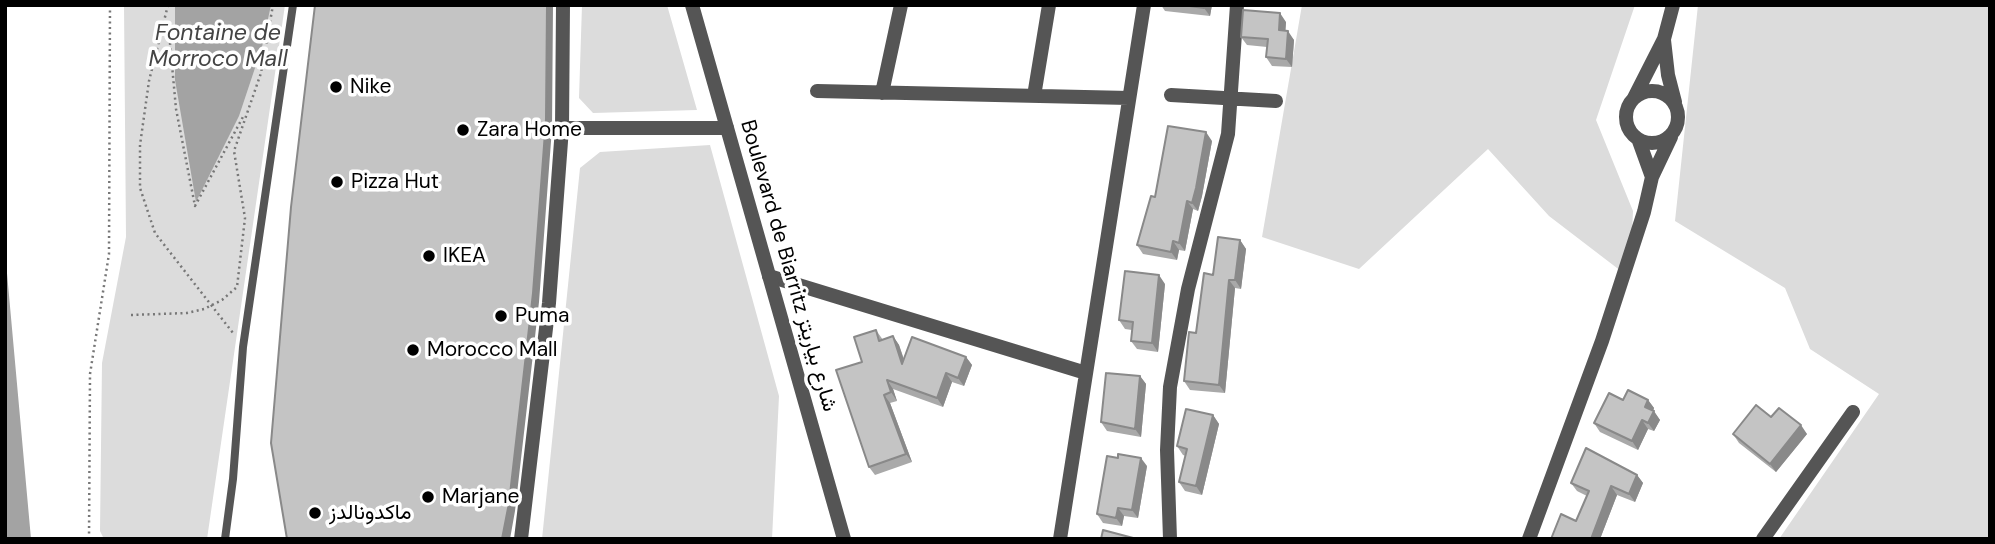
<!DOCTYPE html>
<html>
<head>
<meta charset="utf-8">
<style>
	body { margin:0 }
	#map { position:relative; width:1995px; height:544px; overflow:hidden; background:#fff; font-family:"DM Sans",sans-serif }
	canvas { display:block }
	.frame { position:absolute; inset:0; border:7px solid #000; pointer-events:none }
</style>
</head>
<body>
<div id="map">
<canvas width="1995" height="544"></canvas>
<div class="frame"></div>
</div>
<script>
const ctx = document.querySelector('canvas').getContext('2d');
ctx.lineJoin = 'round';
function fillPath(path, color) {
  ctx.fillStyle = color;
  ctx.fill(path, 'evenodd');
}
function shape(rows) {
  const path = new Path2D();
  for (const r of rows) {
    if (r.length === 3) {
      path.moveTo(r[0] + r[2], r[1]);
      path.arc(r[0], r[1], r[2], 0, 2 * Math.PI);
      continue;
    }
    path.moveTo(r[0], r[1]);
    for (let i = 2; i < r.length; i += 2) path.lineTo(r[i], r[i + 1]);
  }
  return path;
}
function trace(path, color, width, dash) {
  ctx.strokeStyle = color;
  ctx.lineWidth = width;
  ctx.lineCap = dash ? 'butt' : 'round';
  ctx.setLineDash(dash || []);
  ctx.stroke(path);
}
function label(font, color, halo, rows, align = 'center') {
  ctx.font = font + ' "DM Sans",Vazirmatn,sans-serif';
  ctx.lineWidth = 7;
  ctx.setLineDash([]);
  ctx.textBaseline = 'middle';
  ctx.strokeStyle = halo;
  ctx.fillStyle = color;
  for (const [text, x, y, turn = 0] of rows) {
    ctx.save();
    ctx.translate(x, y);
    ctx.rotate((+turn || 0) * Math.PI / 180);
    ctx.textAlign = isNaN(turn) ? turn : align;
    if (halo) ctx.strokeText(text, 0, 0);
    ctx.fillText(text, 0, 0);
    ctx.restore();
  }
}
fillPath(shape([
	[124,5,285,5,207,539,104,539,100,531,102,363,126,237],
	[582,5,667,5,697,110,593,113,579,98],
	[1302,5,1635,5,1596,120,1633,211,1630,278,1549,216,1488,149,1359,269,1262,237],
	[1698,5,1990,5,1990,539,1779,539,1879,394,1810,349,1785,288,1675,221],
	[710,145,779,396,772,539,542,539,580,168,600,152]
]), '#dcdcdc');
fillPath(shape([
	[175,5,271,5,262,47,239,116,196,202,175,80],
	[5,251,31,539,5,539]
]), '#a3a3a3');
trace(shape([
	[168,5,149,81,140,145,140,188,155,233,233,333],
	[168,21,176,109,195,206,244,115],
	[131,315,187,313,204,309,222,300,237,287,245,218,234,151,261,73,273,5],
	[89,539,90,374,109,254,110,5]
]), '#777', 2.5, [2, 3.5]);
trace(shape([
	[225,539,233,479,243,347,293,5]
]), '#555', 8);
trace(shape([
	[1664,40,1668,75,1675,102],
	[1652,117,26],
	[817,91,1129,98],
	[882,93,901,5],
	[1171,95,1276,101],
	[1034,96,1049,5],
	[1634,98,1664,39,1673,5],
	[562,128,727,128],
	[1639,141,1652,177],
	[769,276,1086,373],
	[521,539,549,303,562,128,563,5],
	[1060,539,1144,5],
	[1170,539,1167,450,1170,387,1188,289,1228,134,1237,5],
	[1529,539,1602,341,1644,212,1652,177,1671,137],
	[1763,539,1853,412]
]), '#555', 14);
trace(shape([
	[692,5,844,539]
]), '#555', 14);
fillPath(shape([
	[1161,5,1212,5,1210,16,1165,11],
	[1286,22,1285,31,1294,40,1292,67,1272,66,1266,57,1267,47,1247,45,1241,37],
	[1212,141,1202,196,1198,211,1193,209,1185,251,1179,250,1177,260,1143,254,1137,245,1155,197],
	[1240,240,1246,249,1241,289,1235,288,1225,393,1190,390,1184,381,1196,333,1213,275],
	[1165,284,1158,352,1137,349,1131,341,1132,330,1125,329,1119,320],
	[876,330,883,340,893,336,899,345,904,359,966,357,972,365,964,386,952,382,943,407,893,389,897,401,890,403,912,462,875,475,869,467],
	[1140,376,1146,384,1141,437,1107,431,1101,422],
	[1623,400,1648,400,1654,408,1653,411,1660,420,1654,431,1648,429,1638,450,1600,432,1594,423],
	[1213,415,1219,424,1202,495,1185,491,1179,482,1186,456,1183,455,1177,446],
	[1771,417,1807,434,1776,472,1739,443,1733,434],
	[1147,466,1138,518,1124,516,1122,526,1103,523,1097,514],
	[1637,475,1643,483,1635,502,1617,495,1600,539,1551,539,1576,521,1587,496,1577,491,1571,483]
]), '#a9a9a9');
fillPath(shape([
	[547,5,553,5,552,128,539,302,515,511,510,539,502,539],
	[1205,5,1212,5,1210,16,1204,8],
	[1280,13,1286,22,1285,39,1279,30],
	[1288,31,1294,40,1292,67,1286,59],
	[1206,132,1212,141,1202,196,1198,211,1192,203],
	[1187,201,1193,209,1185,251,1179,243],
	[1240,240,1246,249,1241,289,1235,280],
	[1173,241,1179,250,1177,260,1171,252],
	[1159,275,1165,284,1158,352,1152,343],
	[1229,280,1235,288,1225,393,1219,385],
	[893,336,899,345,908,373,902,364],
	[966,357,972,365,964,386,958,378],
	[946,373,952,382,943,407,937,398],
	[1140,376,1146,384,1141,437,1135,429],
	[887,380,893,389,897,401,891,392],
	[884,395,890,403,912,462,906,454],
	[1648,400,1654,408,1651,415,1645,407],
	[1654,411,1660,420,1654,431,1648,423],
	[1213,415,1219,424,1202,495,1196,486],
	[1642,420,1648,429,1638,450,1632,441],
	[1801,425,1807,434,1776,472,1770,464],
	[1141,458,1147,466,1138,518,1132,510],
	[1637,475,1643,483,1635,502,1629,494],
	[1611,486,1617,495,1600,539,1591,539],
	[1118,508,1124,516,1122,526,1116,518]
]), '#898989');
const building = shape([
	[315,5,547,5,546,119,533,293,509,503,502,539,287,539,271,443,291,207,315,5],
	[1182,5,1205,5,1204,8,1182,5],
	[1243,10,1280,13,1279,30,1288,31,1286,59,1266,57,1268,39,1241,37,1243,10],
	[1168,126,1206,132,1196,188,1192,203,1187,201,1179,243,1173,241,1171,252,1137,245,1151,196,1155,197,1168,126],
	[1218,237,1240,240,1235,280,1229,280,1219,385,1184,381,1189,332,1196,333,1204,273,1213,275,1218,237],
	[1125,271,1159,275,1152,343,1131,341,1133,322,1119,320,1125,271],
	[876,330,879,341,893,336,902,364,912,337,966,357,958,378,946,373,937,398,887,380,891,392,884,395,906,454,869,467,836,370,862,362,854,337,876,330],
	[1106,373,1140,376,1135,429,1101,422,1106,373],
	[1628,390,1648,400,1645,407,1654,411,1648,423,1642,420,1632,441,1594,423,1609,393,1623,400,1628,390],
	[1756,405,1771,417,1779,408,1801,425,1770,464,1733,434,1756,405],
	[1186,409,1213,415,1196,486,1179,482,1187,449,1177,446,1186,409],
	[1586,448,1637,475,1629,494,1611,486,1591,539,1551,539,1561,514,1576,521,1589,491,1571,483,1586,448],
	[1118,454,1141,458,1132,510,1118,508,1116,518,1097,514,1107,456,1118,458,1118,454],
	[1103,530,1137,539,1101,539,1103,530]
]);
fillPath(building, '#c4c4c4');
trace(building, '#898989', 2);
for (const [x, y, r, color] of [
	[336,87,7,"#000"],
	[463,130,7,"#000"],
	[337,182,7,"#000"],
	[429,256,7,"#000"],
	[501,316,7,"#000"],
	[413,350,7,"#000"],
	[428,497,7,"#000"],
	[315,513,7,"#000"]
]) {
  const dot = new Path2D();
  dot.arc(x, y, r, 0, 2 * Math.PI);
  ctx.fillStyle = color;
  ctx.fill(dot);
  trace(dot, '#fff', 2.5);
}
label('21px', '#000', '#fff', [
	["Nike",350,87],
	["Zara Home",477,130],
	["Pizza Hut",351,182],
	["IKEA",443,256],
	["Puma",515,316],
	["Morocco Mall",427,350],
	["Marjane",442,497],
	["ماكدونالدز",329,513]
], 'left');
label('21px', '#000', '#fff', [
	["Boulevard de Biarritz شارع بياريتز",788,266,74]
]);
label('italic 23px', '#444', '#fff', [
	["Fontaine de",218,34],
	["Morroco Mall",218,60]
]);
</script>
</body>
</html>
